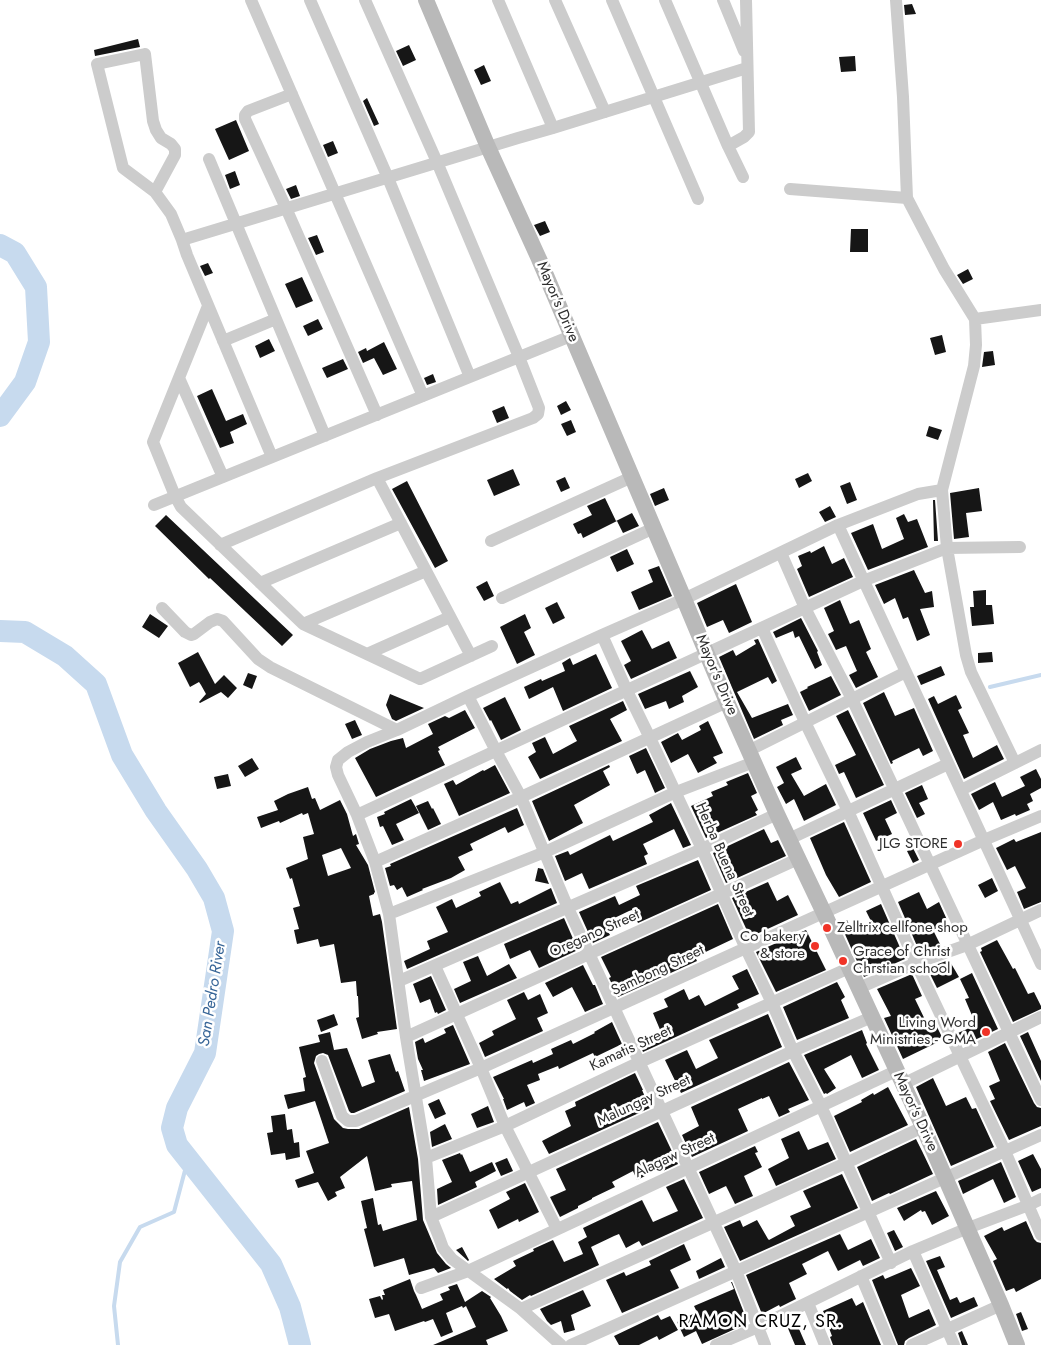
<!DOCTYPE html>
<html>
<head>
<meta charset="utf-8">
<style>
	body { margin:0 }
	canvas { display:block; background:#fff }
</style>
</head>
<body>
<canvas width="1041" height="1345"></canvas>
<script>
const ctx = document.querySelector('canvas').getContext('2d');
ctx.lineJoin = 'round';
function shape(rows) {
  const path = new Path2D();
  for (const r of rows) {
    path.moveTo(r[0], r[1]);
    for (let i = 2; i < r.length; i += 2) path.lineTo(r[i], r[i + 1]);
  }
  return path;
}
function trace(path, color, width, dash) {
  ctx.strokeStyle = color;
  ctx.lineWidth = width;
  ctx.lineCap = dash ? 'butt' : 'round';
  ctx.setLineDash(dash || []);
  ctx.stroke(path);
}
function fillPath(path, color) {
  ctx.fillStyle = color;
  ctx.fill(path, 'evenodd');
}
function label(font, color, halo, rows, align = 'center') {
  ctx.font = font + ' Jost,sans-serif';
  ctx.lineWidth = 5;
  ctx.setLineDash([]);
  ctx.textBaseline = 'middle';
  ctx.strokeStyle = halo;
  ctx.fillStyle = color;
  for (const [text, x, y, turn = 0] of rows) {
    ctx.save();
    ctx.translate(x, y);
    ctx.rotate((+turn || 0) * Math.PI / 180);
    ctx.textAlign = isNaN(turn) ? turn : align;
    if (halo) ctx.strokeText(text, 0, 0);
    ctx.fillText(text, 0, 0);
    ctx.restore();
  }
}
trace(shape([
	[990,687,1041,675],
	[118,1345,114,1306,120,1262,140,1227,174,1212,188,1159]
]), '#c7daee', 4);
trace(shape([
	[0,245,15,253,36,287,39,342,25,382,0,416],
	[0,631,25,632,65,656,96,684,122,755,156,811,197,869,214,898,223,931,205,1053,177,1108,172,1128,177,1145,271,1264,290,1307,300,1345]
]), '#c7daee', 22);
fillPath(shape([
	[912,4,916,14,905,15,904,5],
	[138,39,140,47,95,56,94,50],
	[409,45,416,60,403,66,396,51],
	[855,56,856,71,841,72,839,57],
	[484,65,491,81,481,85,474,70],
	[367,98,379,124,374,126,363,101],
	[236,120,249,151,229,160,215,129],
	[333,141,338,153,328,157,323,145],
	[235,171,240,185,230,189,225,175],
	[296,185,300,196,291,199,286,189],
	[545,221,550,232,540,236,534,225],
	[851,229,868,229,868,252,850,252],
	[317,235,324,252,316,255,308,238],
	[208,263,213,273,205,276,200,266],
	[968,269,973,279,963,284,957,275],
	[302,277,313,301,296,308,285,284],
	[318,319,323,329,308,336,303,326],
	[942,335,946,352,935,355,930,338],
	[269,339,275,351,260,358,255,346],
	[384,342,397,369,383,375,374,358,363,363,358,352,366,348,367,351],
	[993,351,995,365,982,367,984,352],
	[343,359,348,369,327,378,322,368],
	[433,374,436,382,427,385,424,378],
	[212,389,226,421,243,414,247,424,230,432,234,443,220,448,197,396],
	[566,401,571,410,561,415,557,406],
	[504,406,509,418,497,423,492,411],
	[571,420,576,432,567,436,561,424],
	[929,426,942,430,938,440,926,436],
	[513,469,520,485,494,496,487,480],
	[808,473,812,481,799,488,795,479],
	[565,477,570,488,561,492,556,481],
	[407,481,448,561,435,568,392,489],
	[850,482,857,500,847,504,840,486],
	[664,488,669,500,655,506,650,494],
	[979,488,982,511,966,513,969,537,954,539,950,493],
	[605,498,616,521,632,513,639,526,623,533,617,521,583,538,581,533,578,534,573,524,592,515,587,506],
	[933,500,935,500,938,541,934,541],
	[830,506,836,517,825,522,819,512],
	[904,514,908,522,917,519,928,547,868,570,851,533,873,524,882,549,904,539,896,518],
	[166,515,293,635,282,646,210,578,209,579,155,526],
	[824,546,832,564,844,558,853,577,809,597,797,569,802,566,798,556,810,551,811,553],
	[627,549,634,564,617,572,610,557],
	[659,566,672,596,639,610,631,592,653,582,648,570],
	[914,570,925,593,932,591,934,607,920,609,930,635,917,641,908,617,903,619,895,598,884,604,875,585],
	[487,581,494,596,484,601,476,587],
	[736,584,752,622,729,633,723,620,707,627,697,603],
	[986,590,986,605,992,605,994,624,972,626,970,607,974,607,973,591],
	[840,600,850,624,859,620,871,649,866,652,878,677,856,688,849,675,857,671,846,646,836,650,828,634,834,631,824,608],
	[557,602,565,618,553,624,545,608],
	[150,614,168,626,159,638,142,627],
	[525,614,531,628,524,632,535,655,517,664,500,627],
	[801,618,818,651,817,652,822,665,815,669,799,636,795,638,793,631,776,638,773,632],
	[642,630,652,649,669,641,677,658,631,679,624,665,631,661,621,641],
	[758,639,777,681,772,684,768,677,737,692,752,718,788,704,793,715,781,720,783,725,754,739,719,657,733,650,736,656,756,644,754,640],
	[198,652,215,684,224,675,237,688,228,698,221,692,200,703,199,702,206,694,201,685,199,682,190,687,178,663],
	[992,652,993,662,978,663,978,653],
	[596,654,612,688,563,711,553,687,529,699,524,687,541,679,542,681,565,671,562,663,570,658,573,665],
	[941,666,945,675,921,685,917,676],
	[690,671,698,687,682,696,684,702,669,709,666,701,645,709,638,694],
	[248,673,257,676,252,689,243,685],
	[831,676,841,695,809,711,800,692,808,688,807,687],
	[884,692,895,716,914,708,933,751,923,756,919,748,892,761,893,763,891,764,863,703],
	[390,694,419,706,424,708,396,721,392,719,386,705],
	[956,695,962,708,958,710,969,733,963,735,973,758,997,745,1004,759,964,779,928,699,934,696,938,704],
	[505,697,521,730,501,740,491,720,490,721,483,708],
	[623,701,627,710,610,719,622,741,540,779,528,757,536,752,532,743,545,737,553,754,577,741,569,726],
	[465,710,475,728,438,747,440,750,438,751,445,765,376,797,355,758,370,749,391,741,403,738,406,748,433,734,428,724,445,716,449,718],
	[848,710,884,785,856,798,844,772,839,774,835,765,856,755,836,716],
	[355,720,362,735,352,739,345,724],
	[708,721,723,753,713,757,717,763,698,773,688,754,671,763,661,742,678,733,682,740,701,730,699,726],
	[646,748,665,788,655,793,645,770,637,774,629,756],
	[796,757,802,769,791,774,804,796,826,784,836,805,804,821,794,799,786,804,777,787,784,783,776,767],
	[252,758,259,769,245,777,238,766],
	[495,765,510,793,459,816,444,784,453,780,456,785,483,770,484,771],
	[609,765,610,767,603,771,610,785,574,805,583,823,549,841,532,801],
	[1036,769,1041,779,1041,788,1030,794,1033,801,1027,804,1030,810,1016,816,1015,814,1001,820,993,802,979,810,971,794,995,782,1002,797,1025,786,1020,777],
	[748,773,757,793,751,796,758,810,755,812,757,815,706,838,691,806,713,796,711,792,728,785,726,782],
	[228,774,231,786,217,789,214,777],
	[922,785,928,799,919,803,925,814,917,818,905,793],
	[308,787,312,799,315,798,320,810,340,800,347,814,353,836,356,834,359,844,356,845,368,865,375,892,374,893,374,894,369,896,373,916,380,914,382,922,397,1029,377,1032,378,1034,362,1039,356,1018,359,1017,358,996,357,996,356,981,341,983,334,944,320,947,318,939,297,944,294,930,299,929,293,908,300,906,292,878,290,879,286,868,308,859,303,837,314,834,308,813,303,815,302,813,280,823,279,821,261,828,257,817,278,810,274,801,288,794],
	[341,848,351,868,328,876,322,855],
	[411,799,419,813,396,824,404,840,392,845,383,826,380,827,377,817,385,814,384,812],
	[891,800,897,813,885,819,892,834,876,841,863,813],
	[428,801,432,809,433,808,441,824,428,830,416,806],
	[671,803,691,845,683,848,674,829,643,844,648,854,644,856,647,864,589,889,582,873,565,881,555,856,568,851,570,855,610,835,613,841,653,822,649,815],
	[517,808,524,825,508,833,505,827,470,844,473,850,458,857,465,870,451,878,422,889,423,890,407,897,402,887,397,890,394,885,390,886,385,868,391,866,390,864],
	[844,822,871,882,839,897,826,875,810,838],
	[764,829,771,843,778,840,786,856,726,883,713,853],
	[1041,832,1041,902,1024,909,1017,892,1026,888,1015,866,1007,870,996,848,1014,839,1016,842],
	[913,848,919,860,913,863,907,851],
	[698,860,711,890,638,923,632,910,629,911,604,923,610,935,593,943,579,912,615,896,619,905,640,895,636,886],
	[538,868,543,869,549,884,535,881],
	[992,878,998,891,985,898,978,885],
	[500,882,511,904,518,901,519,904,551,888,557,903,407,969,404,961,430,949,427,941,448,932,436,907,452,899,456,908,481,896,479,892],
	[768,882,777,901,788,895,798,915,750,937,732,898],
	[919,892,927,909,939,902,948,922,933,930,941,946,920,953,898,902],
	[718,904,733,939,695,957,697,961,618,997,609,978,611,977,601,957],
	[881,904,905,959,864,977,840,923,847,920,854,934,872,923,866,911],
	[564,918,578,950,539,968,530,950,510,959,504,944],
	[806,930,826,970,776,992,756,952],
	[997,940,1013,969,1015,968,1028,994,1034,992,1041,1006,1041,1009,1013,1022,980,952,982,951,981,948],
	[478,956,487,976,509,964,517,978,460,1003,454,989,471,981,463,962],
	[949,960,959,977,937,988,927,968],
	[583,965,593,985,595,985,603,1004,585,1012,572,987,553,997,545,983],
	[747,969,759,994,737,1004,739,1008,643,1052,639,1041,661,1032,653,1013,668,1007,664,999,684,989,689,1000,699,995,705,1006,739,989,732,976],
	[972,973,998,1029,964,1045,958,1033,976,1025,965,999,969,998,960,979],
	[912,974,922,996,915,999,929,1028,936,1025,942,1037,934,1040,936,1043,903,1059,884,1018,891,1016,877,989],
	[431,976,446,1010,438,1014,437,1012,435,1013,430,999,420,1003,413,984],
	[837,982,845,997,841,1000,849,1018,797,1040,783,1007],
	[524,992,528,1000,540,994,548,1013,537,1018,543,1031,485,1057,479,1043,494,1035,492,1031,516,1019,507,1000],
	[334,1014,338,1025,321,1032,317,1020],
	[768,1014,782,1047,681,1093,665,1060,687,1050,696,1069,718,1058,709,1040],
	[612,1022,622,1044,595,1057,593,1053,559,1069,558,1066,538,1074,540,1080,527,1085,535,1103,526,1107,524,1102,507,1110,503,1099,504,1099,493,1077,532,1060,533,1063,553,1054,551,1049,571,1040,573,1044,595,1033,594,1032],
	[453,1025,470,1064,424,1081,421,1070,423,1070,418,1059,415,1042,423,1038,425,1043,446,1033,444,1029],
	[862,1030,867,1043,866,1044,879,1070,862,1078,851,1055,824,1069,836,1088,827,1094,826,1093,824,1094,804,1055],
	[330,1032,334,1050,347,1048,362,1087,375,1082,368,1060,390,1054,396,1072,398,1071,405,1091,354,1113,351,1113,349,1111,328,1055,323,1053,319,1054,316,1056,314,1063,334,1119,343,1128,348,1129,359,1129,409,1107,418,1159,423,1220,437,1253,446,1264,451,1268,438,1273,434,1268,409,1275,404,1258,374,1267,364,1229,367,1228,361,1201,373,1198,378,1225,381,1224,383,1231,417,1220,412,1181,391,1184,392,1187,375,1191,367,1156,340,1177,345,1188,335,1192,337,1196,328,1201,318,1182,298,1188,295,1180,314,1173,306,1151,329,1143,315,1101,288,1109,284,1095,305,1091,303,1078,306,1077,299,1047,320,1042,318,1035],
	[1028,1032,1041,1061,1041,1081,1020,1036],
	[1005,1043,1034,1103,1037,1107,1041,1108,1041,1126,1009,1140,990,1101,995,1099,989,1086,1000,1081,988,1052],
	[789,1062,809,1100,788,1109,790,1112,779,1117,769,1096,762,1099,762,1098,738,1109,748,1131,692,1157,682,1135,699,1126,691,1107],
	[635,1073,643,1090,642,1090,650,1108,549,1154,542,1141,571,1126,565,1111,576,1106,575,1102],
	[933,1078,946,1106,966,1097,972,1109,976,1108,994,1147,951,1166,916,1087],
	[888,1087,908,1125,850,1152,834,1116,862,1102,861,1100,873,1093,874,1095],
	[439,1099,446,1114,435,1119,428,1104],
	[488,1106,494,1122,477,1128,471,1114],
	[285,1114,287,1130,292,1129,294,1143,299,1142,300,1157,286,1160,285,1153,271,1155,267,1133,273,1132,271,1116],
	[658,1122,678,1164,659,1173,657,1170,637,1180,633,1171,612,1182,615,1187,592,1198,592,1199,578,1206,578,1208,560,1217,550,1197,566,1190,556,1169],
	[445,1124,452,1139,432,1147,430,1132],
	[799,1131,808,1150,828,1142,836,1159,776,1186,768,1169,789,1158,781,1139],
	[916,1139,922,1151,933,1174,890,1194,889,1193,872,1201,857,1167],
	[755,1146,758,1152,755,1153,762,1167,744,1176,753,1196,735,1204,726,1186,709,1194,699,1172],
	[460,1153,461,1155,462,1154,470,1172,492,1162,496,1171,475,1182,477,1187,438,1205,437,1189,452,1182,442,1160],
	[1033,1154,1041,1169,1041,1188,1032,1192,1018,1161],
	[507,1158,513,1171,501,1176,495,1163],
	[1001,1162,1016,1197,1004,1203,993,1179,963,1194,958,1181],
	[842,1174,858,1208,740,1261,724,1227,740,1220,743,1227,757,1220,768,1239,769,1240,795,1226,790,1216,811,1207,803,1191],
	[684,1179,703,1218,642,1246,639,1241,626,1248,619,1234,614,1236,591,1247,599,1265,531,1296,530,1295,522,1300,510,1291,508,1288,507,1289,494,1279,516,1266,513,1261,534,1251,533,1249,553,1240,564,1262,583,1254,578,1242,587,1237,583,1228,642,1200,653,1222,678,1211,666,1187],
	[525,1183,539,1212,519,1222,518,1219,498,1229,489,1210,510,1199,506,1192],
	[936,1191,949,1216,932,1225,925,1211,922,1212,921,1210,904,1221,897,1208],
	[1026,1221,1034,1239,1037,1242,1041,1243,1041,1279,1016,1292,1014,1288,1006,1291,993,1261,997,1259,984,1236,1002,1227,1004,1231],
	[894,1230,903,1247,895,1251,887,1233],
	[840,1234,848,1250,871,1239,880,1258,863,1266,860,1260,838,1271,828,1251,802,1264,807,1274,789,1283,796,1299,780,1307,779,1305,762,1314,746,1275],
	[684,1244,691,1260,670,1270,679,1288,622,1313,606,1280,624,1272,626,1276,651,1265,649,1261],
	[462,1247,469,1260,468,1261,456,1250],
	[940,1256,945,1267,937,1270,950,1300,957,1297,960,1303,974,1297,978,1306,951,1318,926,1261],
	[721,1258,725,1267,699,1279,696,1271],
	[911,1268,920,1286,901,1295,909,1318,929,1309,936,1325,909,1338,905,1341,904,1345,898,1345,872,1280,883,1275,885,1279],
	[410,1279,414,1291,416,1295,422,1309,443,1300,440,1294,450,1290,448,1287,457,1284,465,1302,482,1291,491,1297,490,1298,501,1316,508,1331,486,1340,488,1345,433,1345,476,1327,466,1306,463,1308,462,1306,446,1313,453,1332,441,1337,433,1319,425,1322,424,1321,395,1331,389,1314,375,1318,369,1299,380,1296,382,1300,383,1299,382,1295,385,1295,383,1290],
	[731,1282,732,1282,748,1323,702,1344,696,1331,684,1337,677,1322,697,1312,694,1306,734,1289],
	[583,1290,591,1306,571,1315,575,1330,564,1333,561,1321,551,1325,547,1321,540,1309],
	[852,1298,856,1306,863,1302,881,1345,833,1345,830,1337,832,1336,829,1328,830,1328,823,1311],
	[1021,1312,1028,1329,1022,1331,1016,1314],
	[658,1315,661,1320,670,1316,678,1330,659,1340,657,1336,639,1345,619,1345,614,1336],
	[796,1322,806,1345,795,1345,787,1326],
	[962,1331,968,1345,962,1345,958,1333]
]), '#161616');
trace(shape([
	[251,0,423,396],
	[310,0,388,178,470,377],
	[498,0,553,128],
	[555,0,605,112],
	[612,0,698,199],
	[665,0,728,146,743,177],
	[723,0,744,51],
	[896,0,903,97,907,198,944,269,975,319,976,345,974,366,942,490,947,548,966,655,971,672,1015,763],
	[145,54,153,121,156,130,161,138,171,144,175,149,175,155,155,192,123,168,97,64,145,54],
	[292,94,248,111,245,115,245,119,286,208,377,415],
	[728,146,744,137,749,132,746,0],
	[209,159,325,436],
	[790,189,907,198],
	[155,192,171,214,182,240,518,138,553,128,747,68],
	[182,240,187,255,272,457],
	[208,306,153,442,175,496,181,507,303,624,420,679,492,646],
	[975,319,1041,310],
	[223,341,276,319],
	[179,378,223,477],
	[377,478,471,656],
	[154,505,571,336],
	[838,525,1041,964],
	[491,541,632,477],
	[220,545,377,478,533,418,538,414,539,408,519,357,437,162,365,0],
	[781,553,805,608,852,699,1041,1100],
	[260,583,401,523],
	[502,598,654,528],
	[162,608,185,632,191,635,194,634,210,622,217,619,223,621,258,659,270,667,397,730],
	[303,624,426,571],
	[762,628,805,722,848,811,916,963,1005,1151,1041,1235],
	[602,635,627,691,650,738,702,849,746,949,772,1003,793,1051,821,1106,891,1263],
	[367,654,450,617],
	[468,696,496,751,521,797,568,908,736,1271,765,1345],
	[748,751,906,672],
	[961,790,1041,750],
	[357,815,863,581,947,548,1020,547],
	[789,839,948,764],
	[375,862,521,797,727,702],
	[389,914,545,852,676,792,754,762],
	[435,966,481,1068,505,1126,557,1229],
	[399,981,702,849,777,814],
	[859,988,916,963,967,945,1041,910],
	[406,1037,798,859],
	[322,1061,342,1116,348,1121,356,1121,481,1068,984,840,1041,816],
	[903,1084,1041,1017],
	[426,1158,505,1126,640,1062,849,968],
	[431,1217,793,1051,872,1017],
	[913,1251,954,1345],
	[861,1276,890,1345],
	[421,1288,468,1271,896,1071],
	[808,1303,825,1345],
	[521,1309,846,1163,923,1127],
	[561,1345,521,1309,452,1259,443,1248,439,1237,431,1217,426,1158,406,1037,389,914,375,862,357,815,338,775,336,767,338,760,348,752,367,742,397,730,468,696,602,635,684,599,838,525,918,494,942,490],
	[571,1345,1041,1135],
	[716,1345,758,1327,913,1251,968,1228,1029,1205,1041,1199],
	[912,1345,1001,1305]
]), '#ccc', 12);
trace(shape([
	[426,0,488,147,539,259,684,599,727,702,777,814,824,913,923,1127,1001,1305,1017,1345]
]), '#b9b9b9', 16);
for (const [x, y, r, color] of [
	[958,844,5,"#f03327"],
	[827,928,5,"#f03327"],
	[815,946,5,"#f03327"],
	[843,961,5,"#f03327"],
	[986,1032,5,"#f03327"]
]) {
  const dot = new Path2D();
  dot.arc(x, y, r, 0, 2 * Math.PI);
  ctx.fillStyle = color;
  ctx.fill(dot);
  trace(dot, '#fff', 2);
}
label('15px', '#2f2f2f', '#fff', [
	["Mayor's Drive",557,302,67],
	["Mayor's Drive",716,675,67],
	["Herba Buena Street",724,860,66],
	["Oregano Street",595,934,-24],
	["Sambong Street",658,971,-25],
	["Kamatis Street",631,1049,-25],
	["Malungay Street",644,1101,-25],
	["Mayor's Drive",915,1112,65],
	["Alagaw Street",675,1156,-25]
]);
label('15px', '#2f2f2f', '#fff', [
	["JLG STORE",948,844],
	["Zelltrix cellfone shop",837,928,"left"],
	["Co bakery",805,937],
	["& store",805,954],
	["Grace of Christ",853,952,"left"],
	["Chrstian school",853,969,"left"],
	["Living Word",976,1023],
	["Ministries - GMA",976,1040]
], 'right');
label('italic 16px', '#376597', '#fff', [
	["San Pedro River",213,994,-81]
]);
ctx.letterSpacing = '1px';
label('18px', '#000', '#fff', [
	["RAMON CRUZ, SR.",761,1323]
]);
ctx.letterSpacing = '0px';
</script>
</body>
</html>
